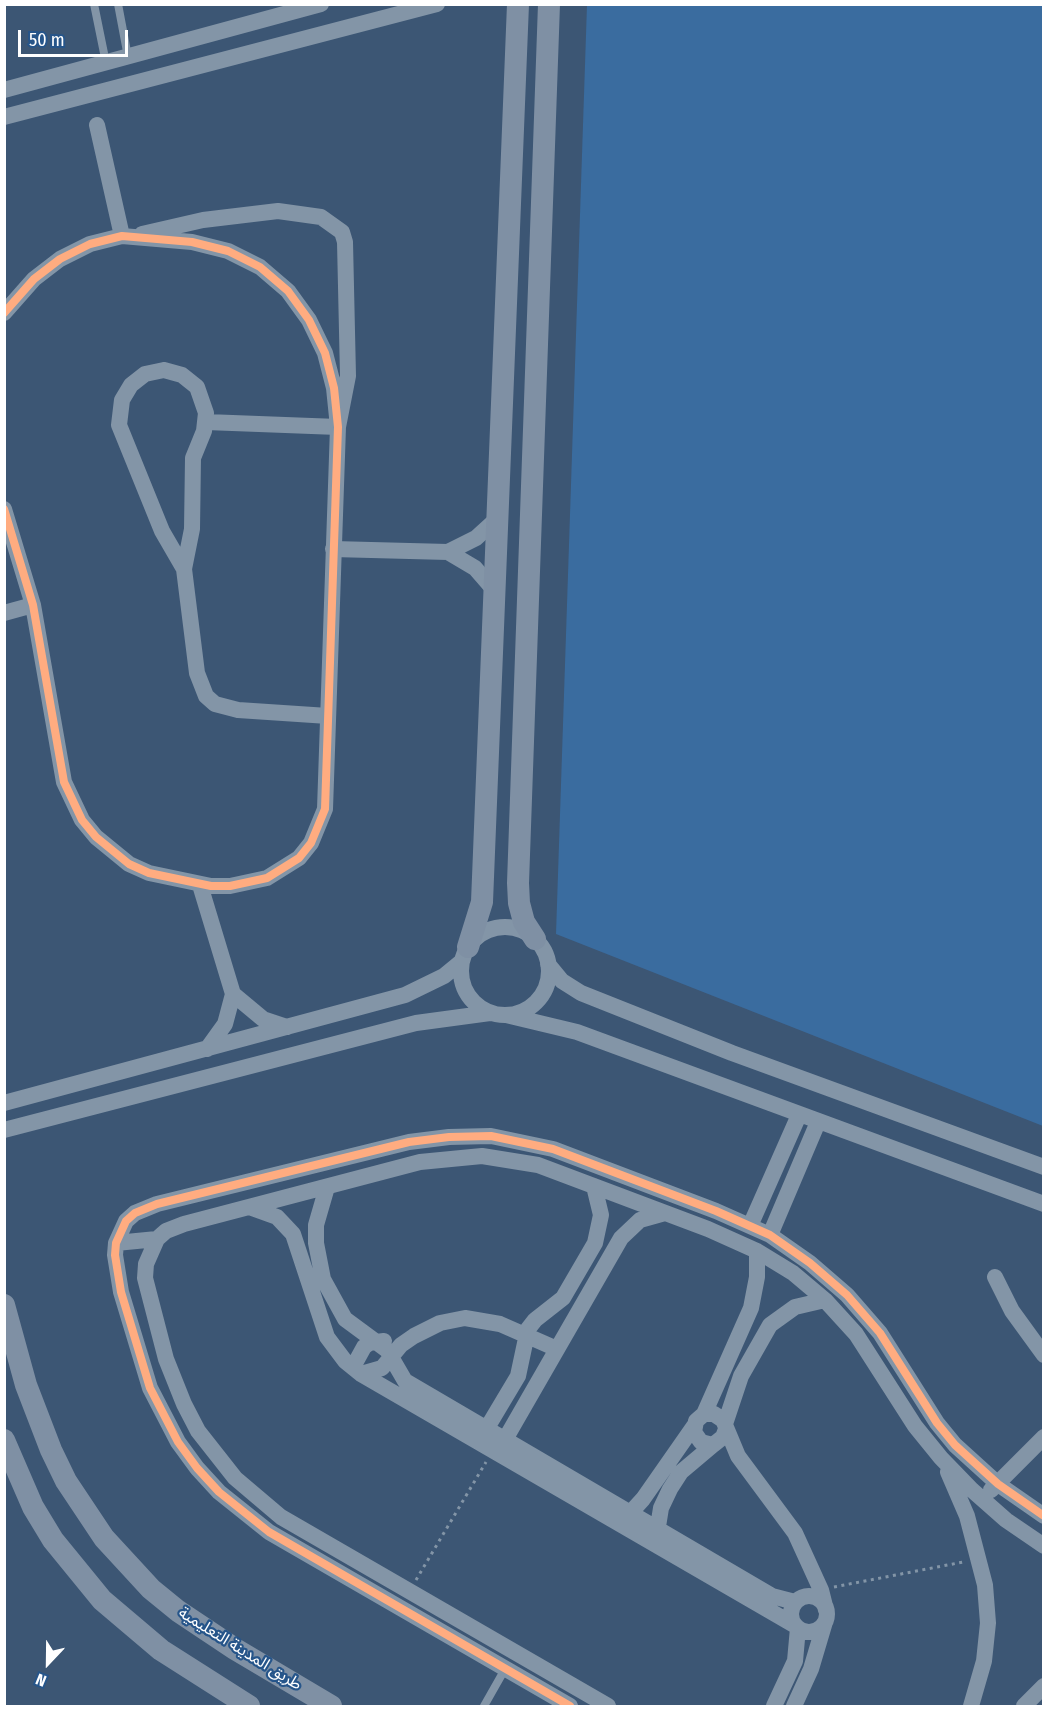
<!DOCTYPE html>
<html>
<head>
<meta charset="utf-8">
<style>
	body { margin:0 }
	#map { position:relative; width:1048px; height:1711px; overflow:hidden; background:#3c5674; font-family:"Fira Sans Condensed",sans-serif }
	canvas { display:block }
	.frame { position:absolute; inset:0; border:6px solid #fff; pointer-events:none }
	.north { position:absolute; left:18px; top:1633px; width:60px; height:60px; -webkit-text-stroke:4px #26558a; paint-order:stroke; rotate:202deg; font-size:16px; font-weight:700; line-height:24px; text-align:center; color:#fff }
	.north::after { content:''; display:block; margin:auto; width:21px; height:27px; background:#fff; clip-path:polygon(50% 0,100% 100%,50% 72%,0 100%) }
	.scale { position:absolute; left:18px; top:30px; width:110px; height:27px; box-sizing:border-box; border:3px solid #fff; border-top:0; padding-left:8px; font-size:18px; line-height:21px; white-space:nowrap; color:#fff; -webkit-text-stroke:4px #26558a; paint-order:stroke }
</style>
</head>
<body>
<div id="map">
<canvas width="1048" height="1711"></canvas>
<div class="frame"></div>
<div class="north">N</div>
<div class="scale">50 m</div>
</div>
<script>
const ctx = document.querySelector('canvas').getContext('2d');
ctx.lineJoin = 'round';
function fillPath(path, color) {
  ctx.fillStyle = color;
  ctx.fill(path, 'evenodd');
}
function shape(rows) {
  const path = new Path2D();
  for (const r of rows) {
    if (r.length === 3) {
      path.moveTo(r[0] + r[2], r[1]);
      path.arc(r[0], r[1], r[2], 0, 2 * Math.PI);
      continue;
    }
    path.moveTo(r[0], r[1]);
    for (let i = 2; i < r.length; i += 2) path.lineTo(r[i], r[i + 1]);
  }
  return path;
}
function trace(path, color, width, dash) {
  ctx.strokeStyle = color;
  ctx.lineWidth = width;
  ctx.lineCap = dash ? 'butt' : 'round';
  ctx.setLineDash(dash || []);
  ctx.stroke(path);
}
function label(font, color, halo, rows, align = 'center') {
  ctx.font = font + ' "Fira Sans Condensed","Noto Sans Arabic",sans-serif';
  ctx.lineWidth = 4.5;
  ctx.setLineDash([]);
  ctx.textBaseline = 'middle';
  ctx.strokeStyle = halo;
  ctx.fillStyle = color;
  for (const [text, x, y, turn = 0] of rows) {
    ctx.save();
    ctx.translate(x, y);
    ctx.rotate((+turn || 0) * Math.PI / 180);
    ctx.textAlign = isNaN(turn) ? turn : align;
    if (halo) ctx.strokeText(text, 0, 0);
    ctx.fillText(text, 0, 0);
    ctx.restore();
  }
}
fillPath(shape([
	[587,5,1043,5,1043,1126,556,934]
]), '#3a6c9f');
trace(shape([
	[416,1580,486,1462],
	[834,1587,963,1562]
]), '#8395a7', 3, [3, 4.5]);
trace(shape([
	[94,4,106,63],
	[118,4,128,57],
	[484,1706,505,1669]
]), '#8395a7', 8);
trace(shape([
	[4,90,321,4],
	[4,117,437,4],
	[97,125,122,236],
	[142,234,203,220,278,211,321,217,342,232,345,242,348,376,338,427,206,422],
	[4,313,34,279,60,259,90,244,122,236,192,242,228,251,260,267,288,291,309,320,325,353,334,388,338,427,325,809,311,843,299,858,267,878,230,886,211,886,149,873,129,864,96,837,82,820,64,782,33,605,4,509],
	[164,370,182,375,197,387,206,413,204,431,193,458,192,529,184,569,162,531,119,425,122,400,131,385,145,374,164,370],
	[333,549,448,552,475,568,495,591],
	[448,552,476,538,498,518],
	[184,569,197,673,206,696,215,704,238,710,328,716],
	[4,613,33,605],
	[200,885,233,994,263,1019,287,1027],
	[505,971,44],
	[548,964,562,981,581,993,732,1053,1044,1167],
	[506,1015,577,1032,1044,1204],
	[207,1049,225,1024,233,994],
	[4,1103,405,995,444,976,461,962],
	[4,1130,416,1023,490,1013],
	[327,1187,316,1225,316,1243,323,1279,345,1319,387,1350,405,1381,772,1596,795,1602],
	[252,1208,277,1217,293,1234,327,1337,345,1361,361,1374,796,1626],
	[750,1226,799,1115],
	[770,1235,818,1122],
	[116,1243,157,1239],
	[995,1277,1012,1311,1044,1355],
	[353,1367,364,1347,369,1343,384,1341],
	[361,1374,382,1368,401,1345,414,1336,440,1323,465,1318,500,1324,557,1349],
	[704,1414,751,1308,757,1277,757,1251],
	[725,1424,741,1376,770,1325,795,1307,825,1300],
	[726,1429,723,1437,713,1445,701,1442,694,1432,696,1421,704,1414,714,1414,723,1420,738,1456,795,1533,821,1590,826,1610],
	[481,1438,518,1376,528,1329,535,1320,563,1298,595,1243,601,1215,594,1186],
	[499,1450,621,1238,640,1220,665,1213],
	[948,1472,967,1516,985,1585,988,1623,984,1661,971,1706],
	[991,1490,1044,1437],
	[623,1521,643,1499,694,1426],
	[656,1539,661,1508,670,1489,681,1472,713,1445],
	[809,1614,18],
	[570,1706,269,1532,219,1492,197,1468,178,1442,150,1388,121,1292,115,1255,116,1243,126,1221,135,1213,157,1204,409,1142,449,1137,491,1136,553,1149,716,1211,770,1235,810,1263,847,1295,880,1333,937,1423,955,1445,998,1484,1044,1516],
	[608,1706,281,1517,235,1478,198,1431,184,1404,166,1359,145,1278,146,1264,157,1239,166,1231,184,1224,420,1162,482,1156,538,1165,708,1229,757,1251,793,1273,825,1300,856,1334,915,1426,941,1458,972,1490,1006,1520,1044,1546],
	[774,1706,795,1661,798,1628],
	[794,1706,811,1669,825,1622],
	[1024,1706,1044,1686]
]), '#8395a7', 16);
trace(shape([
	[535,939,524,922,519,903,518,883,549,4],
	[468,947,482,902,483,877,518,4],
	[4,1305,26,1385,51,1450,66,1481,104,1538,151,1589,178,1611,235,1649,331,1706],
	[4,1440,33,1507,53,1540,102,1600,161,1650,249,1706]
]), '#7f90a4', 22);
trace(shape([
	[4,313,34,279,60,259,90,244,122,236,192,242,228,251,260,267,288,291,309,320,325,353,334,388,338,427,325,809,311,843,299,858,267,878,230,886,211,886,149,873,129,864,96,837,82,820,64,782,33,605,4,509],
	[570,1706,269,1532,219,1492,197,1468,178,1442,150,1388,121,1292,115,1255,116,1243,126,1221,135,1213,157,1204,409,1142,449,1137,491,1136,553,1149,716,1211,770,1235,810,1263,847,1295,880,1333,937,1423,955,1445,998,1484,1044,1516]
]), '#ffac80', 8);
label('16px', '#fff', '#26558a', [
	["طريق المدينة التعليمية",240,1649,32]
]);
</script>
</body>
</html>
